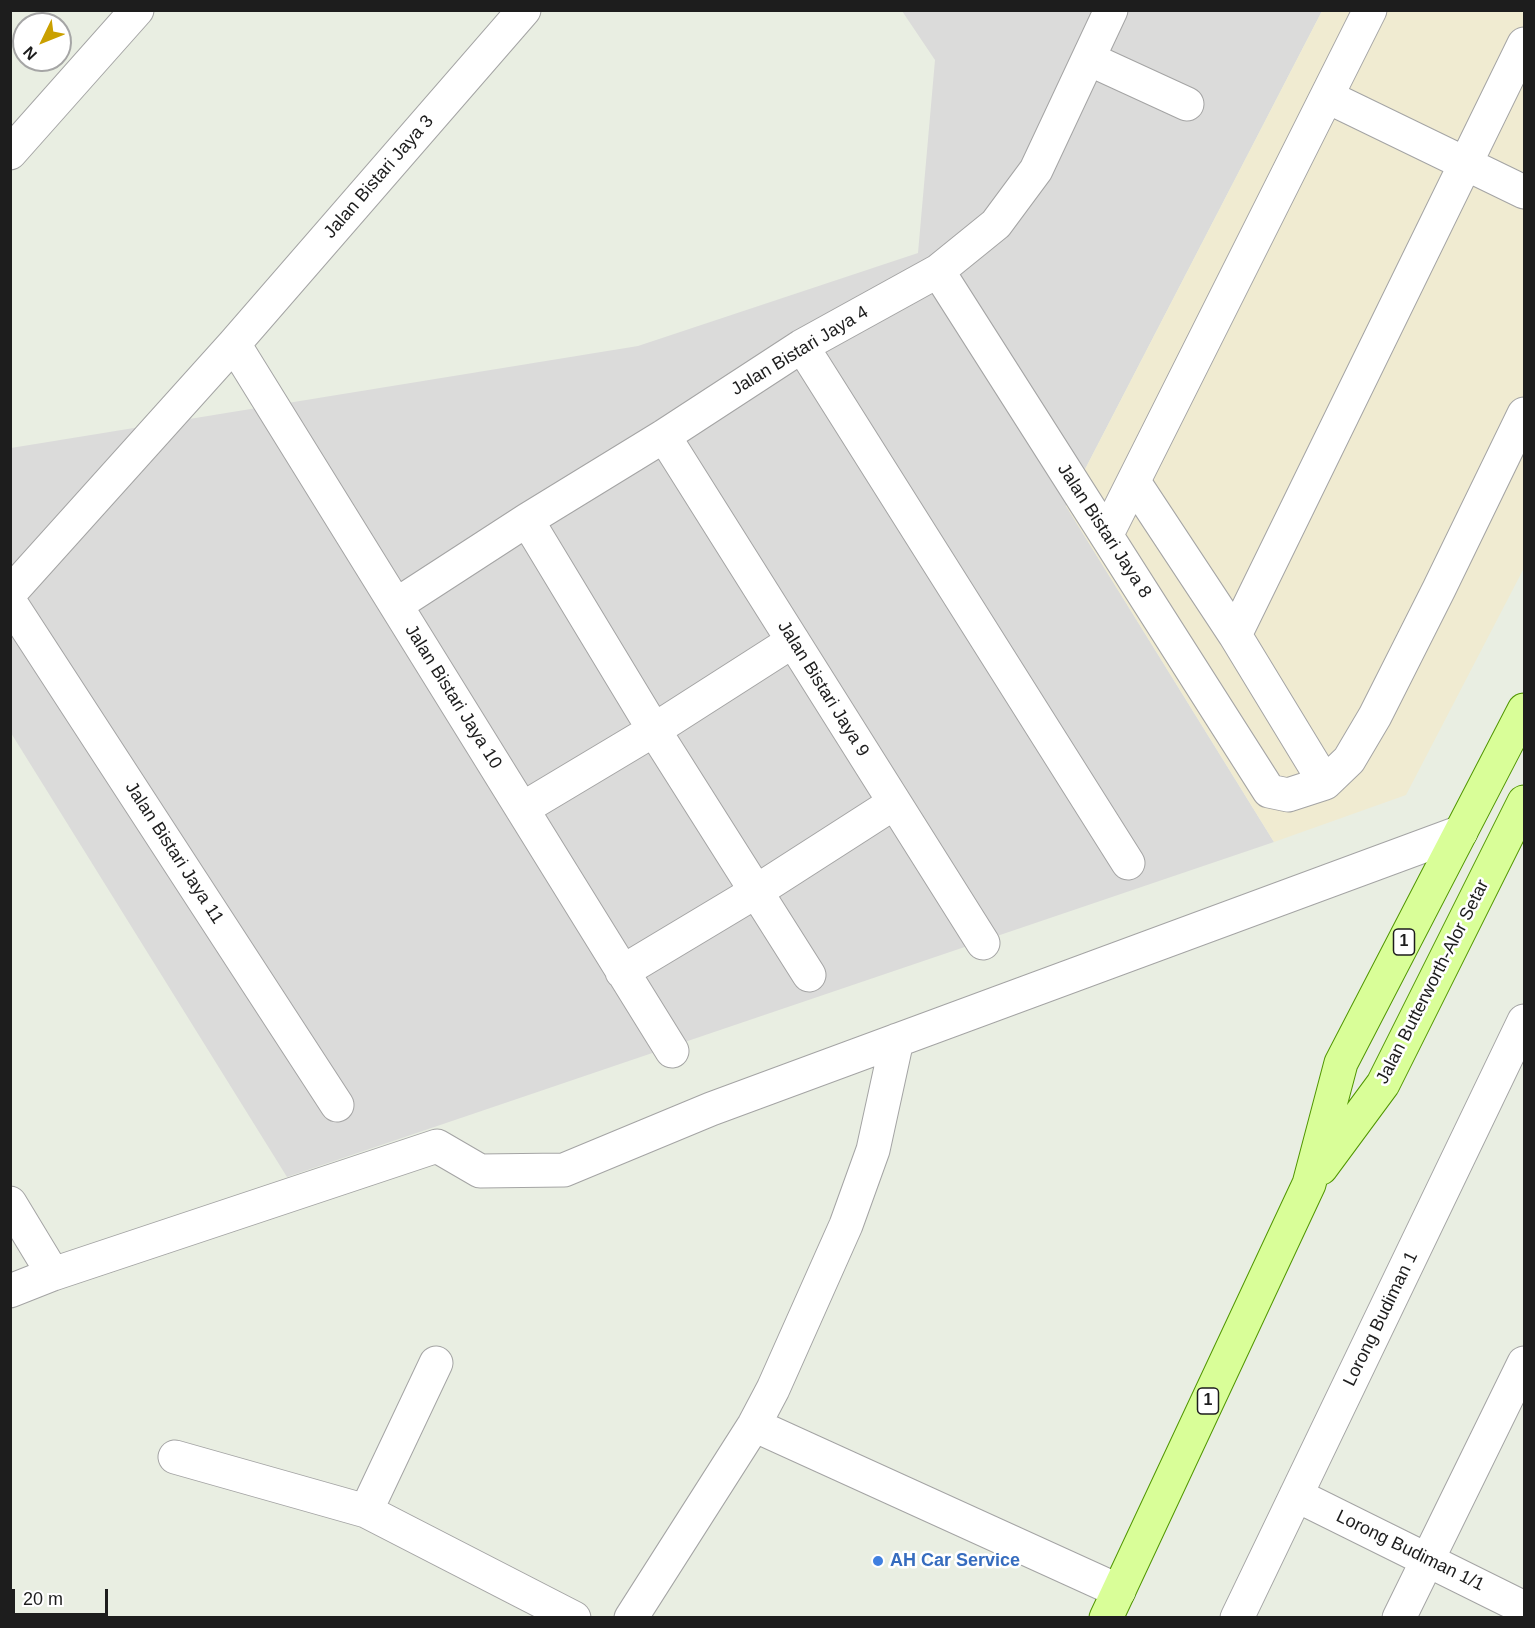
<!DOCTYPE html>
<html>
<head>
<meta charset="utf-8">
<style>
	body { margin:0 }
	#map { position:relative; width:1535px; height:1628px; overflow:hidden; background:#e9eee2; font-family:Arial,sans-serif }
	canvas { display:block }
	.frame { position:absolute; inset:0; border:12px solid #1d1d1d; pointer-events:none }
	.north { position:absolute; left:12px; top:12px; width:60px; height:60px; box-sizing:border-box; background:#fff; border:2px solid #a5a5a5; border-radius:50%; rotate:227deg; font-size:16px; font-weight:700; line-height:24px; text-align:center; color:#1d1d1d }
	.north::after { content:''; display:block; margin:auto; width:21px; height:27px; background:#caa000; clip-path:polygon(50% 0,100% 100%,50% 72%,0 100%) }
	.scale { position:absolute; left:12px; top:1589px; width:96px; height:27px; box-sizing:border-box; border:3px solid #1d1d1d; border-top:0; padding-left:8px; font-size:18px; line-height:21px; white-space:nowrap; color:#1d1d1d; -webkit-text-stroke:4px #fff; paint-order:stroke }
</style>
</head>
<body>
<div id="map">
<canvas width="1535" height="1628"></canvas>
<div class="frame"></div>
<div class="north">N</div>
<div class="scale">20 m</div>
</div>
<script>
const ctx = document.querySelector('canvas').getContext('2d');
ctx.lineJoin = 'round';
function fillPath(path, color) {
  ctx.fillStyle = color;
  ctx.fill(path, 'evenodd');
}
function shape(rows) {
  const path = new Path2D();
  for (const r of rows) {
    path.moveTo(r[0], r[1]);
    for (let i = 2; i < r.length; i += 2) path.lineTo(r[i], r[i + 1]);
  }
  return path;
}
function trace(path, color, width, dash) {
  ctx.strokeStyle = color;
  ctx.lineWidth = width;
  ctx.lineCap = dash ? 'butt' : 'round';
  ctx.setLineDash(dash || []);
  ctx.stroke(path);
}
function label(font, color, halo, rows, align = 'center') {
  ctx.font = font + ' Arial,sans-serif';
  ctx.lineWidth = 5;
  ctx.setLineDash([]);
  ctx.textBaseline = 'middle';
  ctx.strokeStyle = halo;
  ctx.fillStyle = color;
  for (const [text, x, y, turn = 0] of rows) {
    ctx.save();
    ctx.translate(x, y);
    ctx.rotate((+turn || 0) * Math.PI / 180);
    ctx.textAlign = isNaN(turn) ? turn : align;
    if (halo) ctx.strokeText(text, 0, 0);
    ctx.fillText(text, 0, 0);
    ctx.restore();
  }
}
fillPath(shape([
	[902,11,1322,11,1066,506,1274,842,287,1177,11,733,11,448,638,346,918,253,935,60]
]), '#dbdbda');
fillPath(shape([
	[1322,11,1524,11,1524,568,1406,795,1274,842,1066,506]
]), '#f0ebd1');
const minor = shape([
	[1089,59,1187,104],
	[1328,97,1524,192],
	[10,153,137,10],
	[938,271,1269,791,1288,795,1325,783,1349,760,1375,716,1439,589,1524,414],
	[234,344,672,1051],
	[802,346,1128,863],
	[664,436,983,943],
	[1134,482,1235,635,1325,783],
	[527,520,654,730,809,975],
	[1107,534,1370,10],
	[10,593,234,344,524,10],
	[10,602,337,1105],
	[396,605,527,520,664,436,802,346,938,271,996,224,1036,170,1111,10],
	[1235,635,1524,44],
	[522,809,654,730,793,641],
	[622,972,757,891,894,803],
	[10,1203,53,1274],
	[10,1291,53,1274,437,1146,480,1171,564,1170,711,1109,1461,832],
	[754,1425,1119,1591],
	[175,1457,366,1511,574,1618],
	[1296,1495,1524,1608],
	[366,1511,436,1363],
	[631,1618,754,1425,773,1389,846,1225,873,1150,897,1040],
	[1237,1618,1524,1021],
	[1399,1618,1524,1363]
]);
const major = shape([
	[1321,1168,1383,1084,1524,802],
	[1106,1618,1309,1184,1341,1063,1524,710]
]);
trace(minor, '#a4a4a4', 35);
trace(major, '#509600', 35);
trace(minor, '#fff', 33);
trace(major, '#d9fe98', 33);
for (const [x, y, r, color] of [
	[878,1561,6,"#3f7fe0"]
]) {
  const dot = new Path2D();
  dot.arc(x, y, r, 0, 2 * Math.PI);
  ctx.fillStyle = color;
  ctx.fill(dot);
  trace(dot, '#fff', 2);
}
for (const [x, y, w] of [
	[1404,942,21],
	[1208,1401,21]
]) {
  const box = new Path2D();
  box.roundRect(x - w / 2, y - 13, w, 26, 4.5);
  ctx.fillStyle = '#fff';
  ctx.fill(box);
  trace(box, '#1d1d1d', 1.5);
}
label('bold 16px', '#1d1d1d', null, [
	["1",1404,942],
	["1",1208,1401]
]);
label('18px', '#1d1d1d', '#fff', [
	["Jalan Bistari Jaya 3",379,177,-49],
	["Jalan Bistari Jaya 4",800,351,-31],
	["Jalan Bistari Jaya 8",1104,531,57],
	["Jalan Bistari Jaya 9",823,689,58],
	["Jalan Bistari Jaya 10",453,697,58],
	["Jalan Bistari Jaya 11",174,853,57],
	["Jalan Butterworth-Alor Setar",1433,982,-63],
	["Lorong Budiman 1",1381,1319,-64],
	["Lorong Budiman 1/1",1410,1551,26]
]);
label('bold 18px', '#366cbe', '#fff', [
	["AH Car Service",890,1561]
], 'left');
</script>
</body>
</html>
